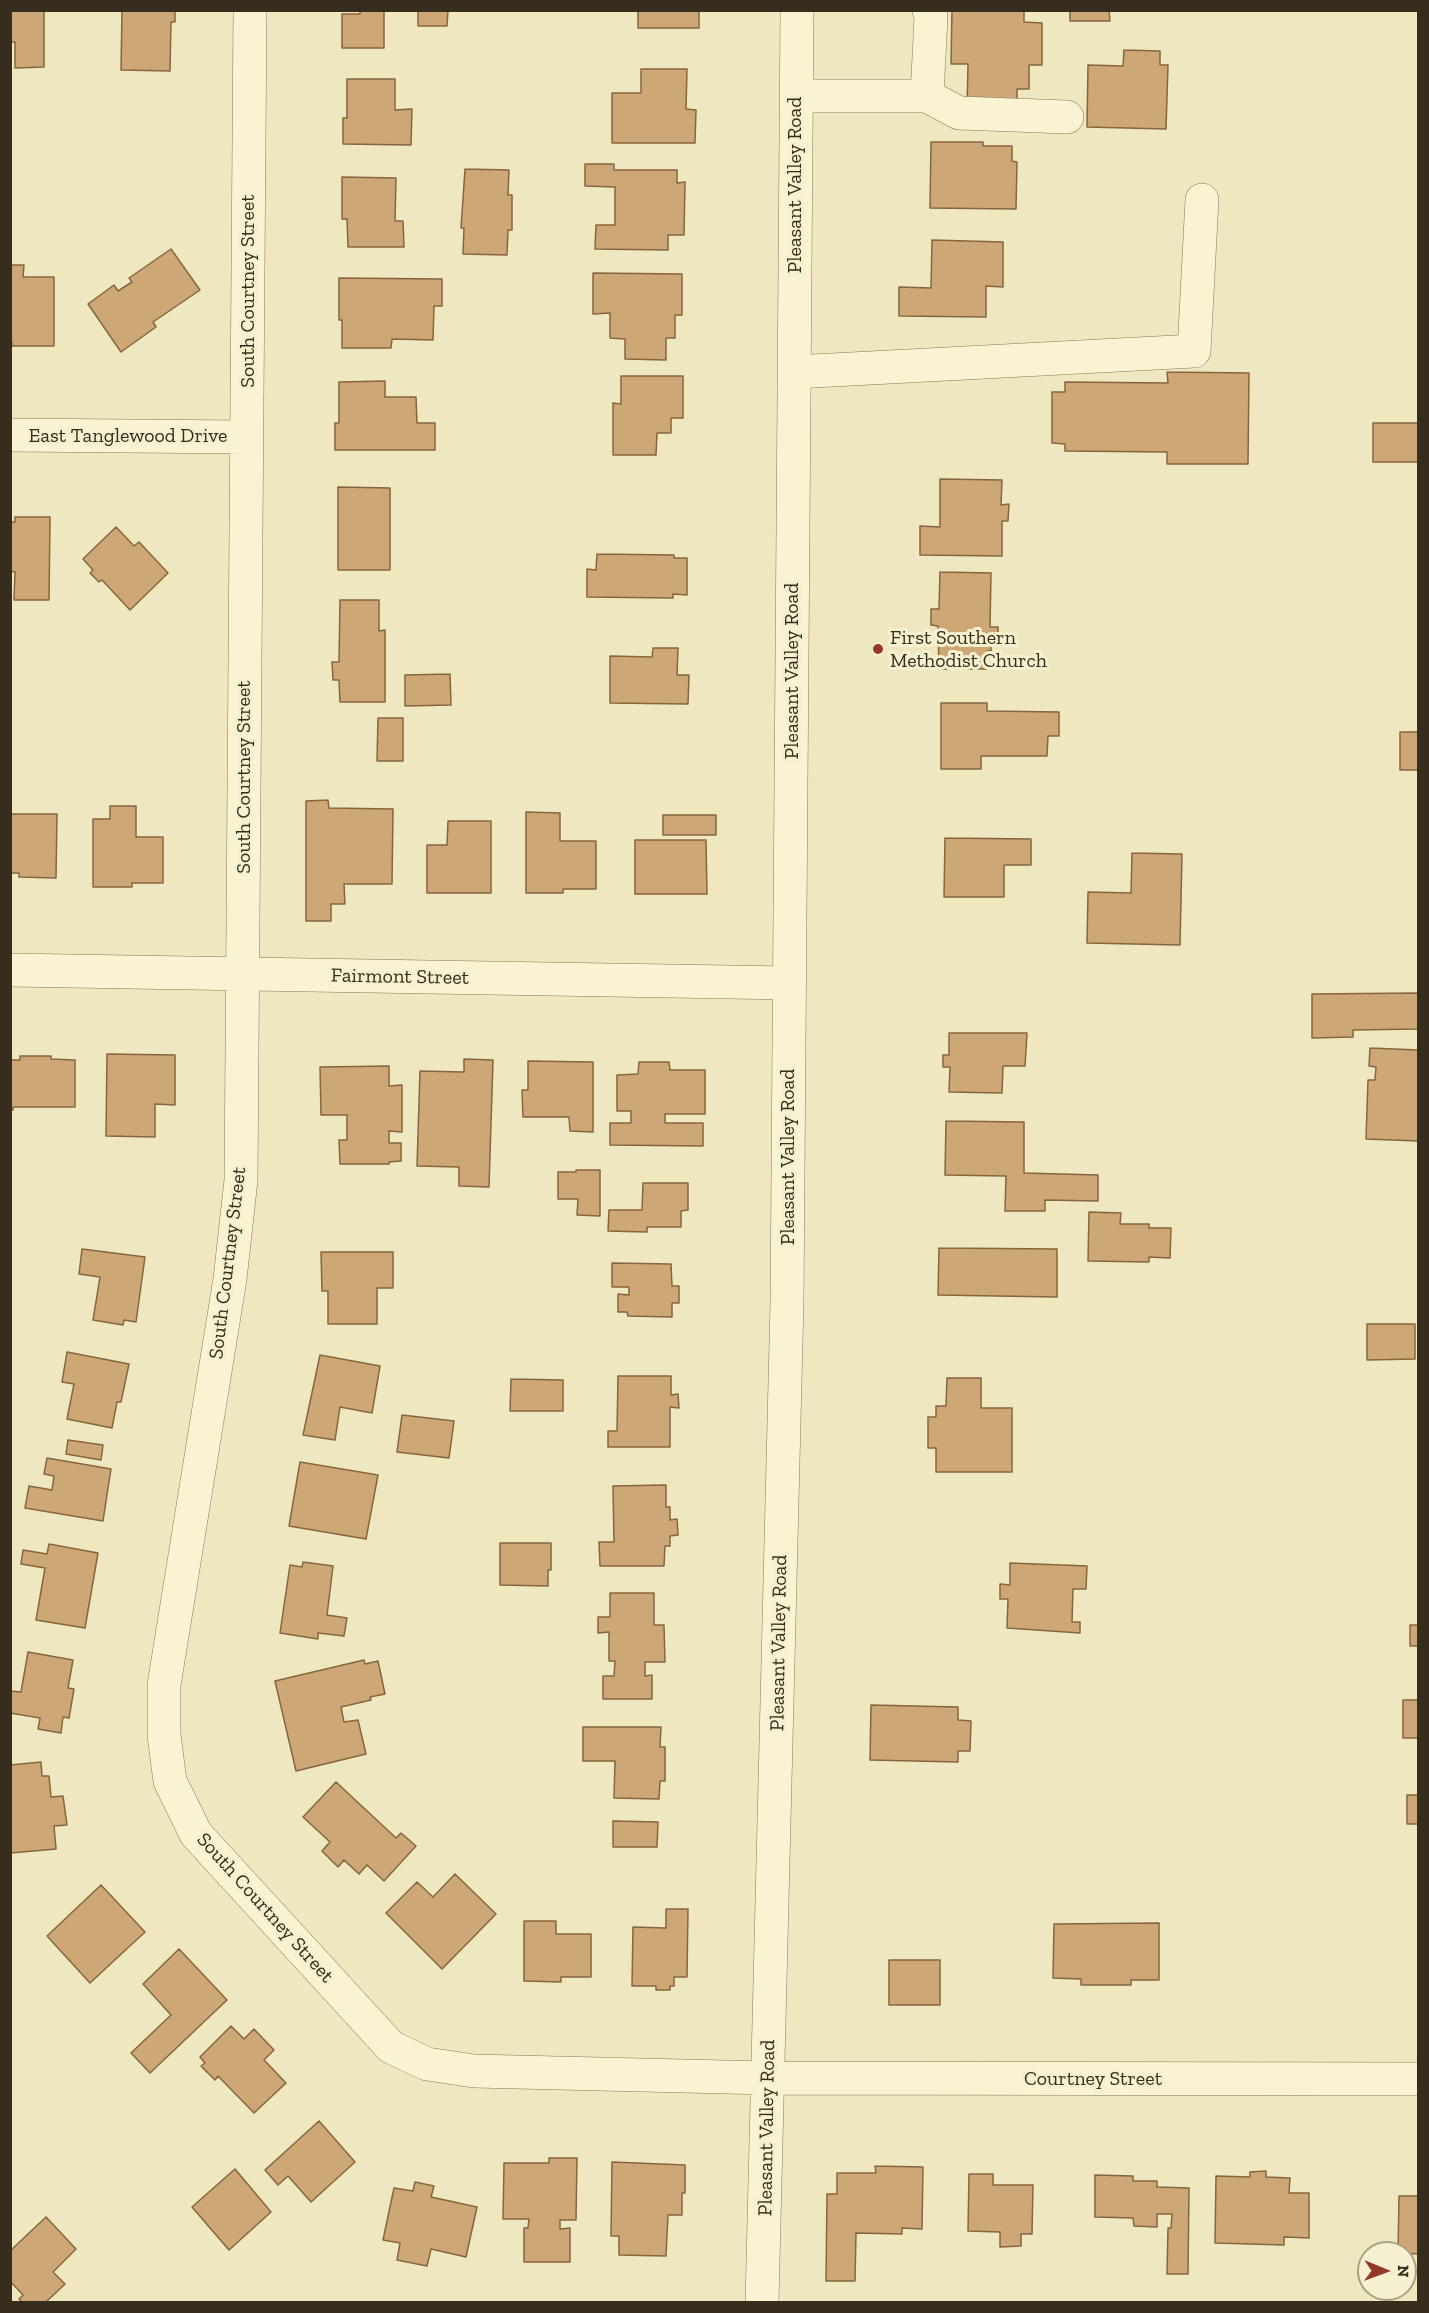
<!DOCTYPE html>
<html>
<head>
<meta charset="utf-8">
<style>
	body { margin:0 }
	#map { position:relative; width:1429px; height:2313px; overflow:hidden; background:#eee7c0; font-family:"Zilla Slab",serif }
	canvas { display:block }
	.frame { position:absolute; inset:0; border:12px solid #362d1c; pointer-events:none }
	.north { position:absolute; left:1357px; top:2241px; width:60px; height:60px; box-sizing:border-box; background:#f5f0cf; border:2px solid #a9a287; border-radius:50%; rotate:91deg; font-size:16px; font-weight:700; line-height:24px; text-align:center; color:#362d1c }
	.north::after { content:''; display:block; margin:auto; width:21px; height:27px; background:#963827; clip-path:polygon(50% 0,100% 100%,50% 72%,0 100%) }
</style>
</head>
<body>
<div id="map">
<canvas width="1429" height="2313"></canvas>
<div class="frame"></div>
<div class="north">N</div>
</div>
<script>
const ctx = document.querySelector('canvas').getContext('2d');
ctx.lineJoin = 'round';
function fillPath(path, color) {
  ctx.fillStyle = color;
  ctx.fill(path, 'evenodd');
}
function shape(rows) {
  const path = new Path2D();
  for (const r of rows) {
    path.moveTo(r[0], r[1]);
    for (let i = 2; i < r.length; i += 2) path.lineTo(r[i], r[i + 1]);
  }
  return path;
}
function trace(path, color, width, dash) {
  ctx.strokeStyle = color;
  ctx.lineWidth = width;
  ctx.lineCap = dash ? 'butt' : 'round';
  ctx.setLineDash(dash || []);
  ctx.stroke(path);
}
function label(font, color, halo, rows, align = 'center') {
  ctx.font = font + ' "Zilla Slab",serif';
  ctx.lineWidth = 6;
  ctx.setLineDash([]);
  ctx.textBaseline = 'middle';
  ctx.strokeStyle = halo;
  ctx.fillStyle = color;
  for (const [text, x, y, turn = 0] of rows) {
    ctx.save();
    ctx.translate(x, y);
    ctx.rotate((+turn || 0) * Math.PI / 180);
    ctx.textAlign = isNaN(turn) ? turn : align;
    if (halo) ctx.strokeText(text, 0, 0);
    ctx.fillText(text, 0, 0);
    ctx.restore();
  }
}
const building = shape([
	[10,10,44,10,44,67,15,68,15,42,10,42,10,10],
	[122,10,175,10,175,22,171,22,170,71,121,70,122,10],
	[360,10,384,10,384,48,342,48,342,14,360,14,360,10],
	[418,10,448,10,447,26,418,26,418,10],
	[638,10,699,10,699,28,638,28,638,10],
	[952,10,1024,10,1024,22,1042,23,1042,65,1029,65,1029,89,1017,89,1017,108,967,108,968,64,951,64,952,10],
	[1070,10,1109,10,1110,21,1070,21,1070,10],
	[1124,50,1160,51,1160,65,1168,65,1166,129,1087,127,1088,65,1123,66,1124,50],
	[641,69,687,69,686,109,696,110,695,143,612,143,612,93,641,93,641,69],
	[347,79,395,79,395,110,412,109,411,145,343,144,343,118,347,118,347,79],
	[931,142,983,142,983,146,1012,146,1012,161,1017,162,1016,209,930,208,931,142],
	[585,164,614,164,614,170,677,170,677,183,685,182,684,235,668,235,668,250,595,249,596,225,615,225,615,187,585,186,585,164],
	[465,169,509,170,508,195,512,195,512,230,508,230,507,255,463,254,464,228,461,228,465,169],
	[342,177,396,178,395,221,403,221,404,247,348,247,347,219,342,219,342,177],
	[932,240,1003,242,1003,287,986,286,986,317,899,316,899,287,931,288,932,240],
	[171,249,200,290,153,322,156,327,121,352,88,304,114,285,118,291,132,282,129,278,171,249],
	[10,265,24,265,23,277,54,277,54,346,12,346,12,342,10,342,10,265],
	[593,273,682,274,682,315,675,315,675,338,666,338,666,360,625,359,625,339,610,338,610,313,593,314,593,273],
	[339,278,442,279,442,306,434,306,433,340,392,339,391,348,342,348,342,320,339,320,339,278],
	[1167,372,1249,373,1248,464,1167,464,1167,452,1065,451,1065,444,1052,443,1052,392,1065,392,1065,382,1168,383,1167,372],
	[621,376,683,376,683,418,671,418,671,433,657,433,656,455,613,455,613,403,621,404,621,376],
	[385,381,385,397,416,397,417,423,435,423,435,450,335,450,335,423,339,423,339,382,385,381],
	[1373,423,1418,423,1418,462,1373,462,1373,423],
	[940,479,1002,480,1001,505,1009,504,1008,521,1002,521,1002,556,920,555,920,526,940,527,940,479],
	[338,487,390,488,390,570,338,570,338,487],
	[15,517,50,517,49,600,14,600,15,572,10,571,10,522,15,522,15,517],
	[116,527,134,546,139,542,168,573,130,610,102,580,99,582,90,573,93,570,83,559,116,527],
	[597,554,674,555,674,558,687,558,687,595,673,594,673,598,587,597,587,569,596,570,597,554],
	[940,572,991,573,990,627,998,627,998,643,991,643,991,651,987,651,987,669,939,669,938,626,931,625,931,609,939,609,940,572],
	[340,600,379,600,379,631,385,630,385,702,340,702,339,680,333,680,332,662,339,662,340,600],
	[653,648,678,648,677,675,689,675,688,704,610,703,610,656,652,657,653,648],
	[450,674,451,705,405,706,405,675,450,674],
	[941,703,987,703,987,711,1059,712,1059,736,1048,736,1047,756,981,756,981,769,941,769,941,703],
	[378,718,403,718,403,761,377,761,378,718],
	[1400,732,1418,732,1418,770,1400,770,1400,732],
	[328,800,329,808,393,809,392,884,344,884,345,904,331,904,331,921,306,921,306,801,328,800],
	[110,806,136,806,136,837,163,837,163,883,132,883,132,887,93,887,93,819,110,819,110,806],
	[526,812,560,813,560,841,596,841,596,889,563,889,563,893,526,893,526,812],
	[10,814,57,814,56,878,19,877,19,873,10,873,10,814],
	[663,815,716,815,716,835,663,835,663,815],
	[448,821,491,821,491,893,427,893,427,845,447,845,448,821],
	[945,838,1031,839,1031,865,1004,865,1004,897,944,897,945,838],
	[635,840,706,840,707,894,635,894,635,840],
	[1132,853,1182,854,1180,945,1087,943,1088,892,1131,893,1132,853],
	[1418,993,1418,1029,1353,1030,1353,1037,1312,1038,1312,994,1418,993],
	[949,1033,1027,1033,1025,1066,1003,1066,1002,1093,949,1092,950,1067,943,1067,943,1055,949,1055,949,1033],
	[1370,1048,1418,1050,1418,1141,1366,1139,1368,1080,1375,1080,1376,1067,1369,1066,1370,1048],
	[107,1054,175,1055,175,1105,155,1104,155,1137,106,1136,107,1054],
	[20,1056,51,1056,51,1059,75,1060,75,1107,13,1107,13,1110,10,1110,10,1060,20,1060,20,1056],
	[464,1059,493,1060,489,1187,459,1186,459,1167,417,1166,420,1071,464,1072,464,1059],
	[528,1061,593,1062,593,1132,570,1131,569,1117,523,1117,522,1090,528,1090,528,1061],
	[639,1062,669,1062,670,1070,705,1070,705,1114,665,1114,665,1123,703,1123,703,1146,610,1145,610,1123,631,1123,631,1111,617,1111,617,1075,638,1074,639,1062],
	[389,1066,389,1086,402,1085,402,1132,389,1131,389,1143,401,1143,401,1161,389,1162,389,1164,340,1164,339,1140,347,1140,347,1115,321,1115,320,1067,389,1066],
	[946,1121,1024,1122,1024,1173,1098,1175,1098,1201,1045,1200,1045,1211,1005,1211,1006,1176,945,1175,946,1121],
	[576,1170,600,1170,600,1216,577,1215,578,1199,558,1199,558,1172,576,1172,576,1170],
	[643,1183,688,1183,688,1210,681,1211,681,1227,647,1227,647,1232,608,1231,609,1210,642,1210,643,1183],
	[1089,1212,1121,1213,1120,1224,1149,1224,1149,1228,1171,1228,1170,1258,1149,1257,1149,1262,1088,1261,1089,1212],
	[939,1248,1057,1249,1057,1297,938,1295,939,1248],
	[82,1249,145,1257,136,1322,124,1320,123,1325,93,1320,100,1277,79,1274,82,1249],
	[321,1252,393,1252,393,1288,377,1288,377,1324,328,1324,328,1291,322,1291,321,1252],
	[612,1263,671,1264,672,1286,679,1286,679,1303,672,1303,672,1317,628,1316,627,1312,618,1312,618,1294,629,1295,629,1287,612,1287,612,1263],
	[1367,1324,1415,1324,1415,1359,1367,1360,1367,1324],
	[67,1352,129,1364,121,1402,117,1402,112,1428,67,1419,74,1384,62,1382,67,1352],
	[320,1355,380,1366,372,1413,340,1407,335,1440,303,1435,320,1355],
	[618,1376,671,1376,671,1395,678,1394,679,1408,670,1407,670,1447,608,1447,608,1431,617,1431,618,1376],
	[947,1378,981,1378,981,1408,1012,1408,1012,1472,936,1472,936,1448,928,1448,928,1417,936,1417,936,1406,946,1406,947,1378],
	[511,1379,563,1380,563,1411,510,1411,511,1379],
	[402,1415,454,1421,449,1458,397,1452,402,1415],
	[68,1440,103,1445,101,1460,66,1454,68,1440],
	[47,1458,111,1469,103,1521,25,1508,29,1486,52,1490,54,1476,44,1474,47,1458],
	[300,1462,378,1475,366,1539,289,1526,300,1462],
	[666,1485,666,1507,670,1507,670,1520,677,1519,678,1535,670,1536,670,1546,665,1546,664,1566,600,1566,599,1542,614,1542,613,1486,666,1485],
	[500,1543,551,1543,551,1570,548,1570,548,1586,500,1585,500,1543],
	[49,1544,98,1553,85,1628,36,1620,45,1568,21,1564,23,1550,47,1554,49,1544],
	[303,1562,333,1566,327,1615,347,1618,344,1636,318,1633,318,1639,280,1633,290,1565,302,1567,303,1562],
	[1010,1563,1087,1566,1086,1589,1073,1589,1072,1622,1080,1622,1080,1633,1007,1628,1008,1599,1000,1599,1000,1584,1010,1585,1010,1563],
	[610,1593,654,1593,654,1625,664,1625,665,1662,645,1662,645,1676,652,1675,652,1699,603,1699,603,1676,614,1676,615,1661,609,1661,609,1632,598,1633,598,1617,610,1617,610,1593],
	[1410,1625,1418,1625,1418,1646,1410,1646,1410,1625],
	[28,1652,73,1660,68,1688,74,1689,69,1718,63,1717,61,1733,38,1729,40,1718,10,1713,10,1691,21,1692,28,1652],
	[364,1660,365,1664,378,1661,385,1694,370,1697,371,1700,341,1707,344,1722,358,1720,366,1754,296,1771,275,1681,364,1660],
	[1403,1700,1418,1700,1418,1738,1403,1738,1403,1700],
	[871,1705,958,1707,958,1720,971,1721,970,1751,958,1751,958,1762,870,1760,871,1705],
	[583,1727,661,1727,660,1747,665,1747,665,1781,660,1781,659,1799,614,1798,615,1761,583,1761,583,1727],
	[41,1762,42,1776,49,1776,51,1797,63,1796,67,1825,54,1826,56,1849,11,1853,10,1765,41,1762],
	[336,1782,396,1838,401,1833,416,1846,384,1881,367,1865,359,1874,344,1860,338,1867,322,1851,330,1842,303,1817,336,1782],
	[1407,1795,1418,1795,1418,1824,1407,1824,1407,1795],
	[613,1821,658,1822,657,1847,613,1847,613,1821],
	[455,1874,496,1914,442,1969,386,1913,417,1882,433,1897,455,1874],
	[101,1885,145,1932,90,1983,47,1936,101,1885],
	[666,1909,688,1909,687,1977,674,1977,674,1986,670,1986,670,1990,656,1990,656,1986,632,1986,633,1927,666,1928,666,1909],
	[524,1921,556,1921,556,1934,591,1934,591,1977,561,1977,561,1982,524,1981,524,1921],
	[1159,1923,1159,1980,1131,1980,1131,1985,1081,1985,1081,1979,1053,1978,1054,1924,1159,1923],
	[179,1949,227,2000,150,2073,131,2053,171,2015,143,1984,179,1949],
	[889,1960,940,1960,940,2005,889,2005,889,1960],
	[231,2026,244,2039,254,2029,274,2050,264,2060,286,2083,254,2113,218,2076,215,2080,201,2066,205,2063,200,2057,231,2026],
	[319,2121,355,2162,311,2202,288,2176,278,2185,265,2170,319,2121],
	[549,2158,577,2158,576,2220,560,2220,560,2229,570,2228,570,2262,524,2262,524,2228,528,2228,529,2219,503,2219,504,2163,549,2163,549,2158],
	[612,2162,685,2165,685,2193,682,2193,682,2215,668,2215,666,2256,619,2255,619,2236,611,2236,612,2162],
	[875,2166,923,2167,922,2229,902,2228,902,2234,856,2233,855,2281,826,2281,827,2194,837,2194,837,2173,876,2173,875,2166],
	[235,2169,271,2212,229,2250,192,2207,235,2169],
	[1266,2171,1266,2177,1290,2178,1289,2193,1309,2193,1309,2238,1284,2237,1284,2245,1215,2243,1216,2176,1250,2177,1250,2172,1266,2171],
	[969,2174,993,2174,993,2185,1033,2185,1032,2234,1021,2234,1021,2246,1000,2247,1000,2232,968,2231,969,2174],
	[1095,2175,1133,2176,1133,2181,1157,2181,1157,2187,1189,2188,1188,2274,1167,2274,1168,2228,1171,2228,1172,2214,1157,2214,1157,2227,1134,2226,1133,2218,1095,2217,1095,2175],
	[415,2182,434,2186,431,2197,477,2207,466,2257,431,2249,427,2266,397,2260,400,2243,383,2240,394,2188,413,2191,415,2182],
	[1399,2196,1418,2196,1418,2254,1398,2253,1399,2196],
	[46,2217,76,2249,53,2272,65,2284,46,2302,22,2302,19,2299,23,2295,10,2281,10,2251,46,2217]
]);
fillPath(building, '#cda775');
trace(building, '#86663d', 1.5);
const minor = shape([
	[250,10,241,1180,230,1279,164,1685,164,1735,170,1781,196,1834,391,2047,427,2064,474,2071,768,2078,1418,2079],
	[796,96,927,96,931,17,929,10],
	[927,96,959,113,1067,117],
	[794,372,1194,351,1202,200],
	[10,435,246,437],
	[10,970,789,983],
	[762,2302,787,1302,797,10]
]);
trace(minor, '#877858', 34);
trace(minor, '#f9f3d3', 33);
for (const [x, y, r, color] of [
	[878,649,6,"#963827"]
]) {
  const dot = new Path2D();
  dot.arc(x, y, r, 0, 2 * Math.PI);
  ctx.fillStyle = color;
  ctx.fill(dot);
  trace(dot, '#f5f0cf', 2);
}
label('20px', '#362d1c', '#f5f0cf', [
	["Pleasant Valley Road",795,185,-90],
	["South Courtney Street",248,291,-90],
	["East Tanglewood Drive",128,436],
	["Pleasant Valley Road",792,671,-90],
	["South Courtney Street",244,777,-90],
	["Fairmont Street",400,977,1],
	["Pleasant Valley Road",788,1157,-90],
	["South Courtney Street",228,1263,-83],
	["Pleasant Valley Road",779,1643,-89],
	["South Courtney Street",265,1908,48],
	["Courtney Street",1093,2079],
	["Pleasant Valley Road",767,2128,-89]
]);
label('20px', '#362d1c', '#f5f0cf', [
	["First Southern",890,638],
	["Methodist Church",890,661]
], 'left');
</script>
</body>
</html>
